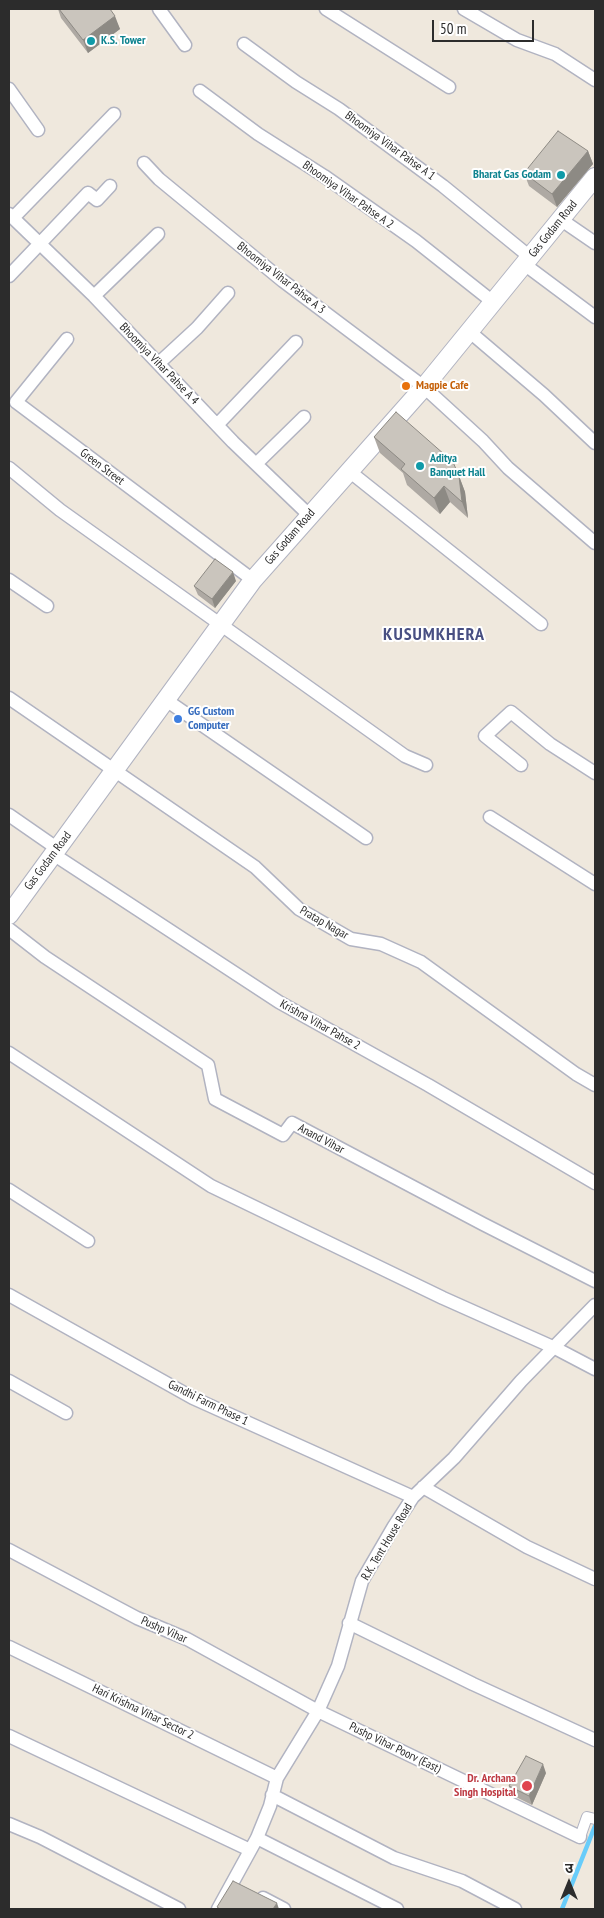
<!DOCTYPE html>
<html>
<head>
<meta charset="utf-8">
<style>
	body { margin:0 }
	#map { position:relative; width:604px; height:1918px; overflow:hidden; background:#efe8dd; font-family:"PT Sans Narrow","Noto Sans Devanagari",sans-serif }
	canvas { display:block }
	.frame { position:absolute; inset:0; border:10px solid #2c2c2c; pointer-events:none }
	.north { position:absolute; left:544px; top:1858px; width:50px; height:50px; -webkit-text-stroke:4px #fff; paint-order:stroke; rotate:0deg; font-size:14px; font-weight:700; line-height:20px; text-align:center; color:#2c2c2c }
	.north::after { content:''; display:block; margin:auto; width:18px; height:22px; background:#2c2c2c; clip-path:polygon(50% 0,100% 100%,50% 72%,0 100%) }
	.scale { position:absolute; left:432px; top:20px; width:102px; height:22px; box-sizing:border-box; border:2px solid #2c2c2c; border-top:0; padding-left:6px; font-size:15px; line-height:18px; white-space:nowrap; color:#2c2c2c; -webkit-text-stroke:4px #fff; paint-order:stroke }
</style>
</head>
<body>
<div id="map">
<canvas width="604" height="1918"></canvas>
<div class="frame"></div>
<div class="north">उ</div>
<div class="scale">50 m</div>
</div>
<script>
const ctx = document.querySelector('canvas').getContext('2d');
ctx.lineJoin = 'round';
function shape(rows) {
  const path = new Path2D();
  for (const r of rows) {
    path.moveTo(r[0], r[1]);
    for (let i = 2; i < r.length; i += 2) path.lineTo(r[i], r[i + 1]);
  }
  return path;
}
function trace(path, color, width, dash) {
  ctx.strokeStyle = color;
  ctx.lineWidth = width;
  ctx.lineCap = dash ? 'butt' : 'round';
  ctx.setLineDash(dash || []);
  ctx.stroke(path);
}
function fillPath(path, color) {
  ctx.fillStyle = color;
  ctx.fill(path, 'evenodd');
}
function label(font, color, halo, rows, align = 'center') {
  ctx.font = font + ' "PT Sans Narrow",sans-serif';
  ctx.lineWidth = 4;
  ctx.setLineDash([]);
  ctx.textBaseline = 'middle';
  ctx.strokeStyle = halo;
  ctx.fillStyle = color;
  for (const [text, x, y, turn = 0] of rows) {
    ctx.save();
    ctx.translate(x, y);
    ctx.rotate((+turn || 0) * Math.PI / 180);
    ctx.textAlign = isNaN(turn) ? turn : align;
    if (halo) ctx.strokeText(text, 0, 0);
    ctx.fillText(text, 0, 0);
    ctx.restore();
  }
}
trace(shape([
	[562,1909,595,1826]
]), '#68ccfa', 4.5);
const pedestrian = shape([
	[580,1837,587,1817,595,1819]
]);
const minor = shape([
	[159,9,185,45],
	[326,9,449,87],
	[464,9,517,40,555,54,595,80],
	[244,44,296,82,339,109,443,186,530,257],
	[9,89,38,130],
	[200,91,258,134,324,176,416,241,493,302],
	[144,163,159,179,283,281,424,387,483,441,508,468,595,543],
	[9,214,94,296,233,442,309,515],
	[13,218,114,114],
	[560,219,595,243],
	[524,264,595,317],
	[9,276,88,193,97,200,110,186],
	[94,296,158,234],
	[470,332,544,395,595,443],
	[67,339,16,402,253,580],
	[159,363,197,328,228,293],
	[217,425,296,342],
	[256,464,304,417],
	[9,468,60,510,405,756,426,765],
	[349,471,541,624],
	[9,580,47,606],
	[9,698,255,867,299,909,351,939,381,944,421,962,576,1074,595,1085],
	[166,700,366,838],
	[521,765,485,736,511,712,550,744,595,773],
	[9,815,58,849],
	[490,817,595,884],
	[53,854,279,1002,428,1085,595,1183],
	[9,929,45,957,208,1065,215,1099,283,1135,292,1123,483,1224,595,1281],
	[9,1053,211,1186,443,1298,555,1348,595,1369],
	[9,1190,88,1241],
	[9,1295,193,1398,413,1497],
	[9,1381,66,1413],
	[423,1487,527,1547,595,1579],
	[9,1550,137,1618,187,1639,318,1711,580,1837],
	[349,1623,473,1684,595,1740],
	[9,1647,277,1778],
	[9,1736,250,1850],
	[272,1795,394,1858,462,1881,515,1909],
	[9,1824,40,1837,179,1909],
	[257,1838,397,1909],
	[263,1898,284,1909],
	[218,1909,257,1838,270,1806,277,1778,318,1711,338,1666,362,1581,394,1526,413,1497,454,1458,521,1381,595,1305]
]);
const secondary = shape([
	[9,915,253,580,424,387,595,177]
]);
trace(pedestrian, '#b1b3c1', 12);
trace(minor, '#b1b3c1', 15);
trace(secondary, '#b1b3c1', 20);
trace(pedestrian, '#fff', 10);
trace(minor, '#fff', 12);
trace(secondary, '#fff', 18);
fillPath(shape([
	[58,9,110,9,120,29,88,53,61,18],
	[588,151,593,164,557,207,529,186,524,173],
	[374,437,459,476,465,492,468,518,450,502,440,514,407,485,403,473,380,453],
	[236,581,215,608,198,595,194,586],
	[546,1773,532,1805,512,1795,509,1786]
]), '#aea9a3');
fillPath(shape([
	[115,16,120,29,88,53,83,40],
	[588,151,593,164,557,207,552,194],
	[459,476,465,492,468,518,462,502],
	[444,486,450,502,440,514,434,498],
	[233,572,236,581,215,608,212,599],
	[543,1764,546,1773,532,1805,529,1796],
	[277,1903,279,1909,273,1909]
]), '#8d8a84');
const building = shape([
	[59,9,110,9,115,16,83,40,59,9],
	[558,131,588,151,552,194,524,173,558,131],
	[396,412,453,462,459,476,462,502,444,486,434,498,401,469,405,464,374,437,396,412],
	[215,559,233,572,212,599,194,586,215,559],
	[526,1756,543,1764,529,1796,509,1786,526,1756],
	[233,1881,277,1903,273,1909,220,1909,217,1907,233,1881]
]);
fillPath(building, '#cac5bd');
trace(building, '#8d8a84', 1);
for (const [x, y, r, color] of [
	[91,41,5,"#0f9aa8"],
	[561,175,5,"#0f9aa8"],
	[406,386,5,"#e8710a"],
	[420,466,5,"#0f9aa8"],
	[178,719,5,"#3f7fe0"],
	[527,1786,6,"#e0444e"]
]) {
  const dot = new Path2D();
  dot.arc(x, y, r, 0, 2 * Math.PI);
  ctx.fillStyle = color;
  ctx.fill(dot);
  trace(dot, '#fff', 2);
}
label('bold 12px', '#0d838f', '#fff', [
	["K.S. Tower",101,41],
	["Bharat Gas Godam",551,175,"right"],
	["Aditya",430,459],
	["Banquet Hall",430,473]
], 'left');
label('12px', '#2c2c2c', '#fff', [
	["Bhoomiya Vihar Pahse A 1",390,146,36],
	["Bhoomiya Vihar Pahse A 2",348,195,35],
	["Gas Godam Road",553,229,-51],
	["Bhoomiya Vihar Pahse A 3",281,278,38],
	["Bhoomiya Vihar Pahse A 4",159,364,46],
	["Green Street",102,467,37],
	["Gas Godam Road",290,537,-49],
	["Gas Godam Road",48,861,-53],
	["Pratap Nagar",324,923,30],
	["Krishna Vihar Pahse 2",320,1025,29],
	["Anand Vihar",321,1139,28],
	["Gandhi Farm Phase 1",208,1403,26],
	["R.K. Tent House Road",387,1542,-59],
	["Pushp Vihar",164,1630,24],
	["Hari Krishna Vihar Sector 2",143,1712,26],
	["Pushp Vihar Poorv (East)",395,1748,26]
]);
label('bold 12px', '#c56008', '#fff', [
	["Magpie Cafe",416,386]
], 'left');
label('bold 12px', '#366cbe', '#fff', [
	["GG Custom",188,712],
	["Computer",188,726]
], 'left');
label('bold 12px', '#be3a42', '#fff', [
	["Dr. Archana",516,1779],
	["Singh Hospital",516,1793]
], 'right');
ctx.letterSpacing = '1px';
label('bold 18px', '#484f82', '#fff', [
	["KUSUMKHERA",434,635]
]);
ctx.letterSpacing = '0px';
</script>
</body>
</html>
